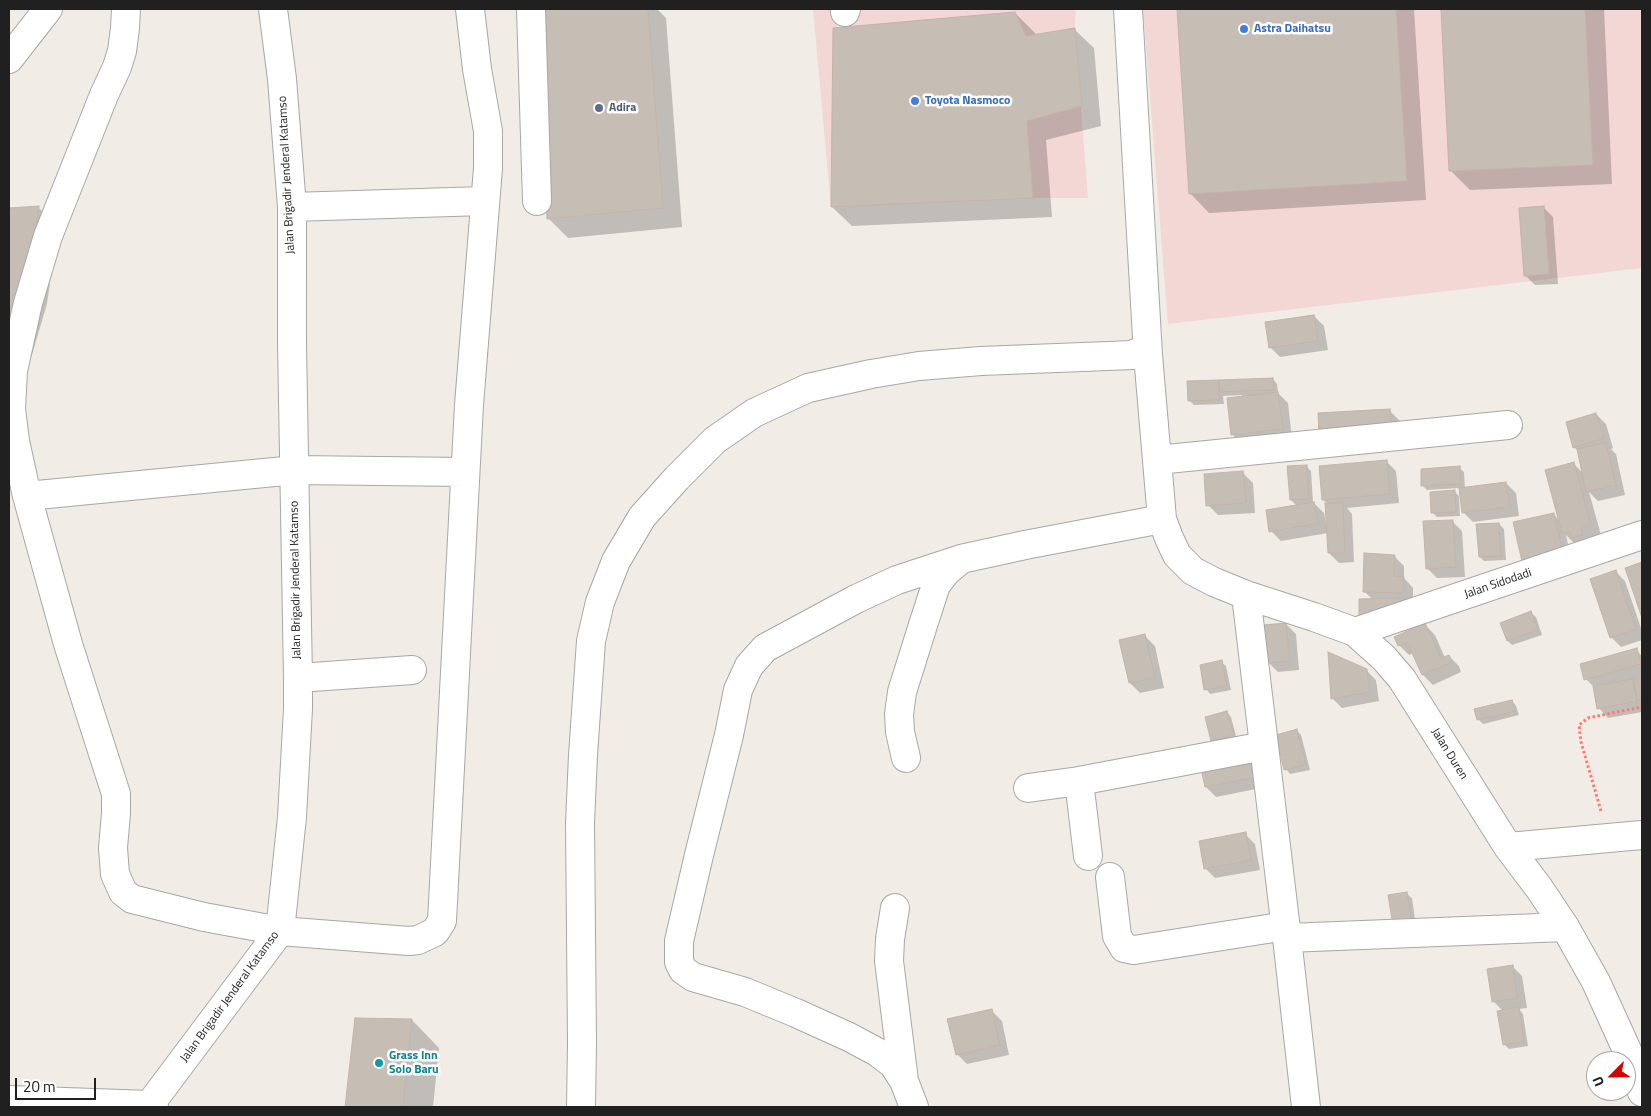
<!DOCTYPE html>
<html>
<head>
<meta charset="utf-8">
<style>
	body { margin:0 }
	#map { position:relative; width:1651px; height:1116px; overflow:hidden; background:#f1ede6; font-family:"Titillium Web",sans-serif }
	canvas { display:block }
	.frame { position:absolute; inset:0; border:10px solid #202020; pointer-events:none }
	.north { position:absolute; left:1586px; top:1051px; width:50px; height:50px; box-sizing:border-box; background:#fff; border:1px solid #a6a6a6; border-radius:50%; rotate:247deg; font-size:14px; font-weight:700; line-height:20px; text-align:center; color:#202020 }
	.north::after { content:''; display:block; margin:auto; width:18px; height:22px; background:#d00400; clip-path:polygon(50% 0,100% 100%,50% 72%,0 100%) }
	.scale { position:absolute; left:15px; top:1078px; width:81px; height:22px; box-sizing:border-box; border:2px solid #202020; border-top:0; padding-left:6px; font-size:15px; line-height:18px; white-space:nowrap; color:#202020; -webkit-text-stroke:4px #fff; paint-order:stroke }
</style>
</head>
<body>
<div id="map">
<canvas width="1651" height="1116"></canvas>
<div class="frame"></div>
<div class="north">U</div>
<div class="scale">20 m</div>
</div>
<script>
const ctx = document.querySelector('canvas').getContext('2d');
ctx.lineJoin = 'round';
function fillPath(path, color) {
  ctx.fillStyle = color;
  ctx.fill(path, 'evenodd');
}
function shape(rows) {
  const path = new Path2D();
  for (const r of rows) {
    path.moveTo(r[0], r[1]);
    for (let i = 2; i < r.length; i += 2) path.lineTo(r[i], r[i + 1]);
  }
  return path;
}
function trace(path, color, width, dash) {
  ctx.strokeStyle = color;
  ctx.lineWidth = width;
  ctx.lineCap = dash ? 'butt' : 'round';
  ctx.setLineDash(dash || []);
  ctx.stroke(path);
}
function label(font, color, halo, rows, align = 'center') {
  ctx.font = font + ' "Titillium Web",sans-serif';
  ctx.lineWidth = 5;
  ctx.setLineDash([]);
  ctx.textBaseline = 'middle';
  ctx.strokeStyle = halo;
  ctx.fillStyle = color;
  for (const [text, x, y, turn = 0] of rows) {
    ctx.save();
    ctx.translate(x, y);
    ctx.rotate((+turn || 0) * Math.PI / 180);
    ctx.textAlign = isNaN(turn) ? turn : align;
    if (halo) ctx.strokeText(text, 0, 0);
    ctx.fillText(text, 0, 0);
    ctx.restore();
  }
}
fillPath(shape([
	[813,9,1076,9,1075,28,1088,198,1033,198,831,207],
	[1143,9,1642,9,1642,268,1168,324]
]), '#f2d7d5');
fillPath(shape([
	[540,9,657,9,666,18,682,227,568,238,548,218],
	[1178,9,1414,9,1426,200,1209,213,1190,193],
	[1443,9,1604,9,1612,184,1470,190,1450,170],
	[1015,13,1035,33,1036,36,1074,29,1094,48,1101,126,1046,140,1052,217,852,226,832,207],
	[38,207,58,227,47,304,28,368,9,369,9,209],
	[1543,207,1553,217,1558,284,1535,285,1525,275],
	[1314,316,1324,326,1328,350,1280,357,1270,347],
	[1273,379,1277,384,1278,393,1288,403,1292,439,1243,445,1233,435,1242,395,1223,396,1224,404,1194,405,1189,400,1189,382],
	[1390,411,1400,421,1401,444,1331,448],
	[1596,414,1606,424,1613,448,1611,449,1616,454,1625,495,1598,501,1589,492,1601,535,1582,548,1577,542,1574,543,1566,535,1573,567,1534,576,1553,514,1560,521,1574,464,1584,474,1578,451,1574,447],
	[1386,461,1396,471,1399,503,1347,508,1352,514,1354,562,1339,563,1329,553,1328,533,1281,541,1271,531,1297,506,1291,500,1306,466,1311,471,1313,502,1324,513,1326,523,1328,523,1327,503,1323,500],
	[1459,468,1464,472,1465,489,1506,483,1516,493,1519,516,1473,522,1463,512,1460,488,1427,490,1423,486],
	[1243,473,1253,483,1255,513,1218,515,1208,505],
	[1454,491,1459,496,1460,516,1437,517,1432,512],
	[1452,521,1462,531,1465,577,1437,578,1427,568],
	[1499,524,1504,529,1506,560,1484,561,1480,557],
	[1394,556,1404,566,1404,578,1413,588,1413,603,1404,619,1373,600,1364,591],
	[1642,563,1642,614,1627,568],
	[1615,571,1625,581,1642,631,1642,640,1621,647,1611,637],
	[1531,613,1536,617,1542,635,1512,645,1508,641],
	[1286,624,1296,634,1299,670,1278,672,1268,662],
	[1425,625,1435,635,1445,658,1449,656,1459,666,1461,672,1433,685,1423,675,1414,653,1409,655,1399,645],
	[1145,636,1155,646,1164,688,1140,693,1130,683,1121,641],
	[1636,650,1642,656,1642,676,1637,678,1637,679,1642,679,1642,712,1608,718,1599,708,1595,688,1586,679],
	[1221,662,1226,666,1231,690,1210,694,1206,689],
	[1366,670,1376,680,1379,701,1342,708,1332,698],
	[1512,701,1516,706,1519,715,1483,724,1478,719],
	[1227,712,1231,717,1237,740,1217,745,1212,740],
	[1297,731,1301,735,1310,770,1290,774,1286,769],
	[1251,754,1266,787,1216,797,1206,787,1202,765],
	[1245,834,1255,844,1260,870,1215,878,1205,868],
	[1407,894,1412,898,1417,933,1390,896],
	[1512,966,1522,976,1527,1008,1519,1009,1523,1014,1528,1046,1509,1049,1504,1044,1504,1012,1493,1001],
	[992,1011,1002,1021,1009,1055,967,1064,957,1054],
	[357,1019,412,1020,439,1048,433,1107,347,1107]
]), '#0003');
const building = shape([
	[538,9,648,9,663,208,547,219,538,9],
	[1177,9,1396,9,1407,181,1189,194,1177,9],
	[1441,9,1585,9,1593,165,1449,171,1441,9],
	[1015,12,1026,36,1075,28,1082,106,1027,121,1033,198,831,207,833,28,1015,12],
	[39,206,28,284,9,349,9,208,39,206],
	[1544,206,1549,274,1524,276,1519,208,1544,206],
	[1314,315,1318,341,1269,348,1265,322,1314,315],
	[1273,378,1274,390,1219,392,1219,380,1273,378],
	[1219,380,1219,400,1188,401,1187,381,1219,380],
	[1278,392,1283,429,1231,435,1227,398,1278,392],
	[1390,409,1392,435,1319,438,1318,413,1390,409],
	[1596,413,1604,438,1573,448,1566,422,1596,413],
	[1606,442,1616,485,1586,492,1577,449,1606,442],
	[1387,460,1390,494,1322,500,1319,466,1387,460],
	[1574,462,1591,525,1581,528,1583,535,1571,538,1570,532,1562,533,1545,470,1574,462],
	[1307,465,1309,499,1290,500,1287,466,1307,465],
	[1460,466,1461,484,1421,486,1421,469,1460,466],
	[1243,471,1246,503,1206,506,1204,474,1243,471],
	[1506,482,1510,507,1462,513,1459,488,1506,482],
	[1455,490,1456,512,1431,513,1430,492,1455,490],
	[1314,502,1318,523,1269,532,1266,510,1314,502],
	[1325,503,1343,503,1345,553,1328,553,1325,503],
	[1554,513,1564,557,1523,566,1513,522,1554,513],
	[1453,520,1456,567,1426,569,1423,521,1453,520],
	[1499,523,1501,556,1479,557,1476,524,1499,523],
	[1364,553,1395,555,1394,576,1404,577,1403,593,1363,592,1364,553],
	[1642,562,1642,618,1625,568,1642,562],
	[1616,570,1636,629,1610,638,1590,579,1616,570],
	[1399,598,1400,615,1359,616,1359,599,1399,598],
	[1531,611,1538,630,1507,641,1500,623,1531,611],
	[1286,623,1290,661,1267,663,1264,625,1286,623],
	[1425,623,1441,658,1449,655,1452,662,1422,675,1407,642,1398,646,1394,637,1425,623],
	[1145,634,1155,678,1129,683,1119,640,1145,634],
	[1637,648,1641,664,1584,680,1580,664,1637,648],
	[1328,652,1367,669,1370,692,1331,699,1328,652],
	[1222,660,1227,686,1204,690,1200,665,1222,660],
	[1642,677,1642,700,1637,701,1633,679,1642,677],
	[1633,679,1637,701,1597,709,1593,686,1633,679],
	[1512,700,1515,711,1477,720,1474,709,1512,700],
	[1227,711,1234,735,1211,741,1205,717,1227,711],
	[1297,729,1306,765,1284,770,1276,735,1297,729],
	[1252,753,1257,777,1205,787,1200,764,1252,753],
	[1246,832,1251,860,1204,869,1199,841,1246,832],
	[1407,892,1413,928,1394,931,1388,895,1407,892],
	[1513,965,1517,998,1492,1002,1487,969,1513,965],
	[1519,1007,1524,1041,1503,1045,1497,1011,1519,1007],
	[992,1009,1000,1045,956,1055,947,1019,992,1009],
	[355,1018,412,1019,403,1107,345,1107,355,1018]
]);
fillPath(building, '#c6bdb5');
trace(building, '#c3b4a8', 1);
const minor = shape([
	[126,9,125,28,122,51,117,67,104,95,48,236,28,303,13,371,11,409,15,441,27,496,68,644,116,794,116,813,113,848,115,874,123,892,132,899,204,917,280,931,409,941,418,940,435,932,442,921,469,405,488,168,488,131,477,69,470,9],
	[531,9,537,201],
	[1128,9,1148,355,1162,519,1169,538,1177,555,1193,571,1214,582,1246,595,1314,617,1355,632,1384,658,1402,679,1508,847,1539,888,1565,927,1596,982,1631,1059,1642,1092],
	[845,12,846,9],
	[9,59,48,9],
	[292,207,484,201],
	[1157,460,1508,425],
	[27,496,295,470,465,472],
	[1246,595,1287,938,1306,1107],
	[1355,632,1642,535],
	[298,678,412,670],
	[906,758,900,732,899,714,902,692,923,625,936,585,946,572,960,560],
	[1028,788,1079,781],
	[1508,847,1642,835],
	[1088,856,1079,781,1264,746],
	[1110,877,1117,936,1124,948,1134,950,1286,926],
	[895,908,890,939,889,961,904,1081],
	[1287,938,1565,927],
	[9,1100,150,1105,154,1107],
	[148,1107,280,931,292,817,298,709,298,678,292,344,292,207,282,79,273,9],
	[581,1107,582,1043,580,823,583,755,591,641,600,602,616,561,642,517,677,478,715,440,754,413,808,388,871,374,919,366,981,361,1133,355,1136,353,1144,352,1146,355,1148,355],
	[914,1107,904,1081,893,1064,877,1052,849,1037,796,1013,745,992,693,977,683,970,679,962,679,941,699,855,729,735,738,690,749,666,765,648,856,599,897,580,961,559,1025,545,1162,519]
]);
trace(minor, '#a7a7a7', 30);
trace(shape([
	[1601,811,1581,742,1579,725,1588,718,1642,707]
]), '#ff7b69', 3, [2.5, 2.5]);
trace(minor, '#fff', 28);
for (const [x, y, r, color] of [
	[1244,29,5,"#3f7fe0"],
	[915,101,5,"#3f7fe0"],
	[599,108,5,"#5c6f8a"],
	[379,1063,5,"#0f9aa8"]
]) {
  const dot = new Path2D();
  dot.arc(x, y, r, 0, 2 * Math.PI);
  ctx.fillStyle = color;
  ctx.fill(dot);
  trace(dot, '#fff', 2);
}
label('bold 12px', '#366cbe', '#fff', [
	["Astra Daihatsu",1254,29],
	["Toyota Nasmoco",925,101]
], 'left');
label('bold 12px', '#4e5e75', '#fff', [
	["Adira",609,108]
], 'left');
label('12px', '#202020', '#fff', [
	["Jalan Brigadir Jenderal Katamso",287,175,-93],
	["Jalan Brigadir Jenderal Katamso",296,580,-91],
	["Jalan Sidodadi",1498,584,-19],
	["Jalan Duren",1449,754,58],
	["Jalan Brigadir Jenderal Katamso",230,997,-54]
]);
label('bold 12px', '#0d838f', '#fff', [
	["Grass Inn",389,1056],
	["Solo Baru",389,1070]
], 'left');
</script>
</body>
</html>
